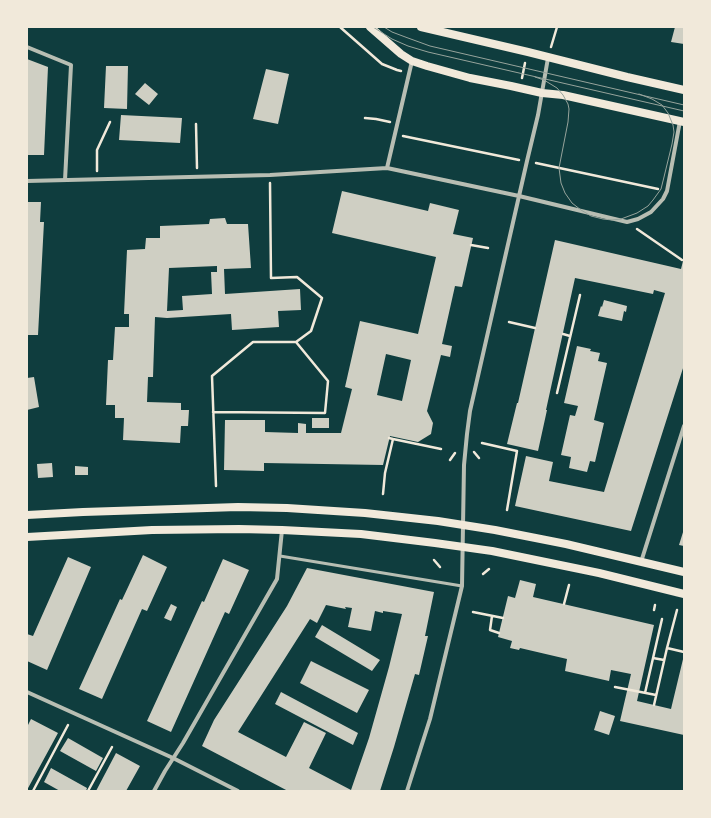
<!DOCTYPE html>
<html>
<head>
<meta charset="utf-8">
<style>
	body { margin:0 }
	#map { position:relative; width:711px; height:818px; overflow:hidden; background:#0f3d3e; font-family:"Exo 2",sans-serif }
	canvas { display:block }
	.frame { position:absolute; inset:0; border:28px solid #f1e9da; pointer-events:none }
</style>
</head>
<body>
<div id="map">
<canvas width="711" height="818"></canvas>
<div class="frame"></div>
</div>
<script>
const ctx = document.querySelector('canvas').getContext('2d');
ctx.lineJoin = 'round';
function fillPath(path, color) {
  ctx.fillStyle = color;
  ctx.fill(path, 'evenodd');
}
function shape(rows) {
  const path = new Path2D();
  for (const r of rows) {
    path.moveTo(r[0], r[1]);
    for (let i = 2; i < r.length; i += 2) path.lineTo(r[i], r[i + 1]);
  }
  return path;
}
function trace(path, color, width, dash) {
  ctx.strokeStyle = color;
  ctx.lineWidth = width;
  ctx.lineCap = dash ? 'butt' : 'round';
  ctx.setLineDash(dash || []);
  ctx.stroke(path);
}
fillPath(shape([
	[675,27,684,27,684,44,671,42],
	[27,59,48,67,44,155,27,155],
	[106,66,128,66,127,109,104,108],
	[266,69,289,74,278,124,253,119],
	[145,83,158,94,149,105,135,94],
	[121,115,182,118,180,143,119,140],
	[342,191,428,211,430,203,459,210,453,234,473,238,462,287,455,286,442,344,452,346,450,357,441,355,427,411,433,423,431,434,418,442,390,436,383,465,264,463,264,471,224,470,225,420,265,420,265,432,298,433,298,423,306,424,306,433,341,433,352,389,345,387,360,321,418,334,436,257,332,233],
	[386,354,411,360,402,401,377,395],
	[27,202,41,202,40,222,44,222,38,335,27,335],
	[225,218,227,224,248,224,251,268,224,269,225,294,300,289,301,310,278,311,279,327,232,330,231,314,167,318,155,317,153,377,148,377,147,402,181,403,181,410,189,410,188,426,181,426,180,443,123,440,124,418,115,418,115,405,106,405,108,360,113,360,115,327,129,327,129,314,124,314,127,250,145,249,146,238,160,238,160,226,209,224,210,219],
	[217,266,217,272,211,272,212,294,182,296,183,310,167,311,169,268],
	[555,240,681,269,684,257,684,365,631,531,515,506,526,456,553,462,549,481,604,492,665,293,654,290,653,294,575,278,546,410,547,410,538,451,507,444,517,403,518,403],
	[604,300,627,306,626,312,624,311,622,321,598,316,601,306,602,307],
	[577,346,591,349,590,351,600,353,598,361,607,363,594,420,604,423,595,462,590,461,587,472,569,468,571,457,561,455,570,415,575,416,578,406,564,403],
	[34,377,39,407,27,410,27,378],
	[312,418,329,418,329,428,312,428],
	[52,463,53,477,38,478,37,464],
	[75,466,88,467,88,475,75,475],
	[684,529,684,546,679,545],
	[143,555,167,567,147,611,142,609,102,699,79,689,120,599,122,600],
	[68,557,91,567,47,670,27,661,27,634,33,636],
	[223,559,249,570,229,614,225,612,171,732,147,721,202,601,204,602],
	[307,568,434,592,425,636,428,636,419,675,415,674,394,747,380,791,288,791,202,746,214,720,287,606],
	[326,605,346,609,345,607,352,608,348,627,371,631,375,611,383,613,383,611,402,614,389,667,369,738,351,790,309,768,326,733,304,722,286,757,238,732,310,619,317,623],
	[520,580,536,584,533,597,654,625,637,701,671,709,684,655,684,735,620,721,631,674,611,670,609,681,565,671,567,659,520,648,519,650,510,648,512,641,498,637,508,596,515,598],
	[171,604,177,607,171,621,164,618],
	[322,625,380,660,372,671,315,637],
	[311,661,369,690,357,713,300,683],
	[281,692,358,733,353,745,275,704],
	[600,711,615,716,609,735,594,730],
	[31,719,58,733,27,790,27,727],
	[68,738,103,758,96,771,60,751],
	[116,753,140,766,126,791,96,791],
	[51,768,87,788,86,791,60,791,44,782]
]), '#cfcfc3');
trace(shape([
	[340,27,382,64,397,70,401,71],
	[551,47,557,27],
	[522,78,525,63],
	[365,118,376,119,390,122],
	[196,124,197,168],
	[403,136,519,160],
	[536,163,658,189],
	[97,171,97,150,110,122],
	[637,229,682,260],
	[471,245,488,248],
	[509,322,535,328],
	[563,334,570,336],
	[557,393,580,295],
	[213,412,325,413,328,381,296,342,311,331,322,298,297,277,271,278,270,183],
	[389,438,393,439],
	[482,443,517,451,507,510],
	[474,452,479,458],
	[450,460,455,453],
	[216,486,212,376,253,342,296,342],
	[383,494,385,473,393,439,441,449],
	[434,560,440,567],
	[483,574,489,569],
	[564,604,569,585],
	[654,610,655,605],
	[473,612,503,618],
	[492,616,490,630,499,633],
	[667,648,684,652],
	[653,658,664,660],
	[615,687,656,695],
	[645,693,662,619],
	[654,705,667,648,677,610],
	[33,791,68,725],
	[88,791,112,747]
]), '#f1e9da', 2.5);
trace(shape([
	[280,556,462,586]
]), '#b8beb3', 3);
trace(shape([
	[27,47,71,65,65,180],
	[387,168,412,61],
	[27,181,270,175,387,168,519,196,627,222,638,219,651,212,663,199,667,191,680,121],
	[641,562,684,426],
	[27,692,173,758,238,791],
	[154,791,165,771,183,743,277,579,282,530],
	[407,791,430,719,462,586,464,465,467,434,470,411,527,161,538,115,548,58]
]), '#b8beb3', 4);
trace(shape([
	[370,27,401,54,412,61,427,66,470,78,511,86,542,93,563,95,684,122],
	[421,27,528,52,627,77,684,90],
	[27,515,83,512,238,507,287,508,365,513,438,521,495,530,566,544,684,572],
	[27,537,152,530,239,529,282,530,361,534,435,543,492,551,599,573,684,594]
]), '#f1e9da', 8);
trace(shape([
	[373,27,392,39,408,46,428,52,684,111],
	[384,27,392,32,408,38,430,46,684,105],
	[535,77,544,80,557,88,563,95,568,104,569,109,568,122,559,168,561,183,565,193,572,203,581,210,591,216,603,219,612,220,621,219,637,213,648,206,653,200,661,189,664,177,672,144,674,132,673,125,668,113,662,105,652,99,639,94]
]), '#97a49c', 1);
</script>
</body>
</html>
